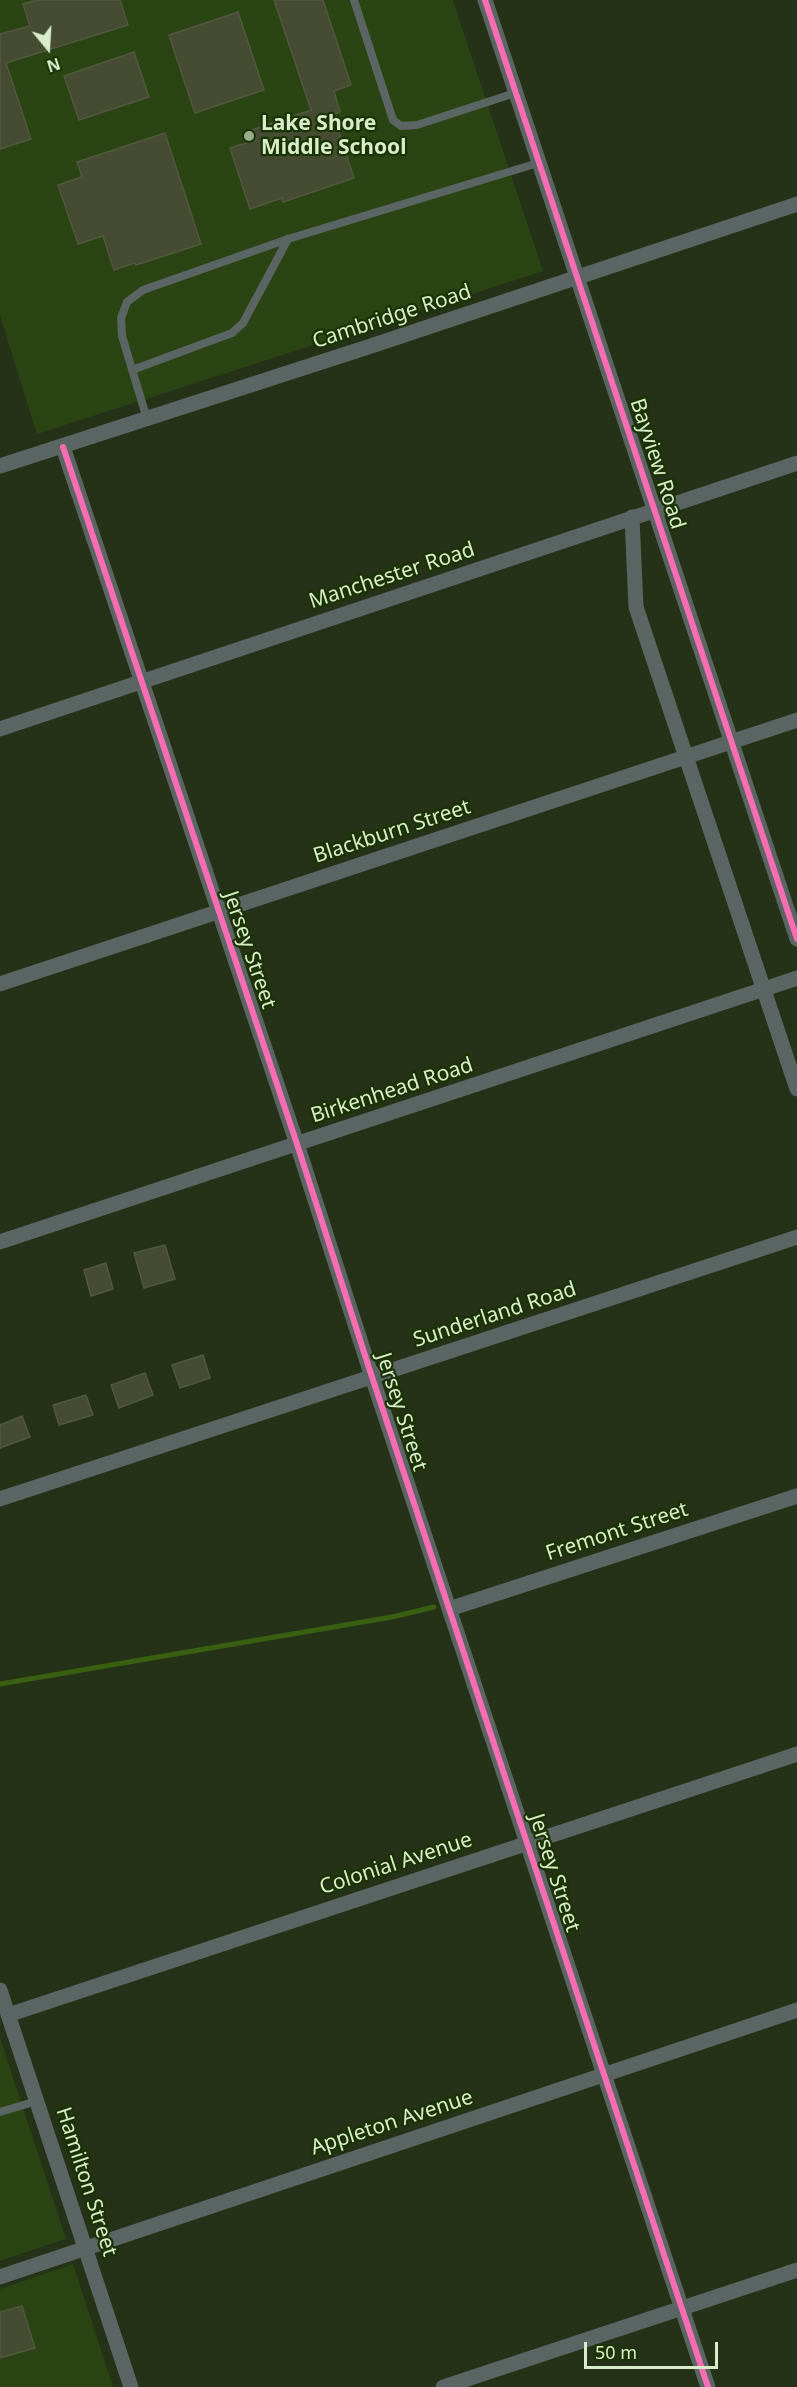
<!DOCTYPE html>
<html>
<head>
<meta charset="utf-8">
<style>
	body { margin:0 }
	#map { position:relative; width:797px; height:2387px; overflow:hidden; background:#253218; font-family:"Noto Sans",sans-serif }
	canvas { display:block }
	.north { position:absolute; left:18px; top:18px; width:60px; height:60px; -webkit-text-stroke:4px #1a3303; paint-order:stroke; rotate:162deg; font-size:16px; font-weight:700; line-height:24px; text-align:center; color:#d9edcc }
	.north::after { content:''; display:block; margin:auto; width:21px; height:27px; background:#d9edcc; clip-path:polygon(50% 0,100% 100%,50% 72%,0 100%) }
	.scale { position:absolute; left:584px; top:2342px; width:134px; height:27px; box-sizing:border-box; border:3px solid #d9edcc; border-top:0; padding-left:8px; font-size:18px; line-height:21px; white-space:nowrap; color:#d9edcc; -webkit-text-stroke:4px #1a3303; paint-order:stroke }
</style>
</head>
<body>
<div id="map">
<canvas width="797" height="2387"></canvas>
<div class="north">N</div>
<div class="scale">50 m</div>
</div>
<script>
const ctx = document.querySelector('canvas').getContext('2d');
ctx.lineJoin = 'round';
function fillPath(path, color) {
  ctx.fillStyle = color;
  ctx.fill(path, 'evenodd');
}
function shape(rows) {
  const path = new Path2D();
  for (const r of rows) {
    path.moveTo(r[0], r[1]);
    for (let i = 2; i < r.length; i += 2) path.lineTo(r[i], r[i + 1]);
  }
  return path;
}
function trace(path, color, width, dash) {
  ctx.strokeStyle = color;
  ctx.lineWidth = width;
  ctx.lineCap = dash ? 'butt' : 'round';
  ctx.setLineDash(dash || []);
  ctx.stroke(path);
}
function label(font, color, halo, rows, align = 'center') {
  ctx.font = font + ' "Noto Sans",sans-serif';
  ctx.lineWidth = 4.5;
  ctx.setLineDash([]);
  ctx.textBaseline = 'middle';
  ctx.strokeStyle = halo;
  ctx.fillStyle = color;
  for (const [text, x, y, turn = 0] of rows) {
    ctx.save();
    ctx.translate(x, y);
    ctx.rotate((+turn || 0) * Math.PI / 180);
    ctx.textAlign = isNaN(turn) ? turn : align;
    if (halo) ctx.strokeText(text, 0, 0);
    ctx.fillText(text, 0, 0);
    ctx.restore();
  }
}
fillPath(shape([
	[0,0,453,0,543,271,37,434,0,316],
	[0,2038,66,2239,0,2261],
	[73,2264,113,2387,0,2387,0,2289]
]), '#2a4413');
trace(shape([
	[0,1684,392,1617,434,1607]
]), '#396011', 5);
const building = shape([
	[37,0,120,0,128,25,6,63,31,139,0,149,0,34,30,26,23,4,37,0],
	[274,0,323,0,351,85,334,91,340,112,333,114,354,178,283,202,282,198,250,209,230,148,256,140,252,130,311,110,274,0],
	[238,12,264,90,195,113,169,35,238,12],
	[134,52,149,97,79,120,64,76,134,52],
	[165,133,201,244,136,265,135,263,114,270,103,236,78,244,58,185,82,177,77,162,165,133],
	[165,1245,175,1279,144,1288,134,1253,165,1245],
	[106,1263,113,1289,91,1296,84,1270,106,1263],
	[203,1355,210,1378,180,1388,172,1365,203,1355],
	[145,1373,153,1395,119,1408,111,1385,145,1373],
	[86,1395,93,1415,59,1425,53,1405,86,1395],
	[22,1416,30,1437,0,1448,0,1425,22,1416],
	[22,2306,35,2348,0,2358,0,2312,22,2306]
]);
fillPath(building, '#454c32');
trace(building, '#51583e', 1.5);
trace(shape([
	[354,0,393,120,401,126,417,125,515,93],
	[132,370,232,333,243,323,288,239],
	[147,419,122,336,121,318,127,302,143,290,288,239,538,163],
	[0,2112,37,2101]
]), '#5b6564', 8);
trace(shape([
	[485,0,797,939],
	[63,447,297,1144,372,1377,708,2387],
	[0,466,368,347,797,204],
	[632,517,636,607,797,1089],
	[0,729,797,463],
	[0,984,797,720],
	[0,1242,797,978],
	[0,1499,797,1237],
	[449,1609,797,1496],
	[0,1990,131,2387],
	[8,2015,797,1754],
	[0,2277,797,2010],
	[443,2387,797,2270]
]), '#5b6564', 15);
trace(shape([
	[485,0,797,939],
	[63,447,297,1144,372,1377,708,2387]
]), '#f96db3', 6);
for (const [x, y, r, color] of [
	[249,136,6,"#9aac8d"]
]) {
  const dot = new Path2D();
  dot.arc(x, y, r, 0, 2 * Math.PI);
  ctx.fillStyle = color;
  ctx.fill(dot);
  trace(dot, '#1a3303', 2);
}
label('bold 21px', '#d9edcc', '#1a3303', [
	["Lake Shore",261,124],
	["Middle School",261,148]
], 'left');
label('21px', '#d9edcc', '#1a3303', [
	["Cambridge Road",392,317,-18],
	["Bayview Road",657,464,72],
	["Manchester Road",392,576,-18],
	["Blackburn Street",392,832,-18],
	["Jersey Street",249,950,71],
	["Birkenhead Road",392,1091,-18],
	["Sunderland Road",495,1315,-18],
	["Jersey Street",401,1412,72],
	["Fremont Street",617,1532,-18],
	["Colonial Avenue",396,1864,-18],
	["Jersey Street",554,1873,72],
	["Appleton Avenue",392,2123,-18],
	["Hamilton Street",86,2182,72]
]);
</script>
</body>
</html>
